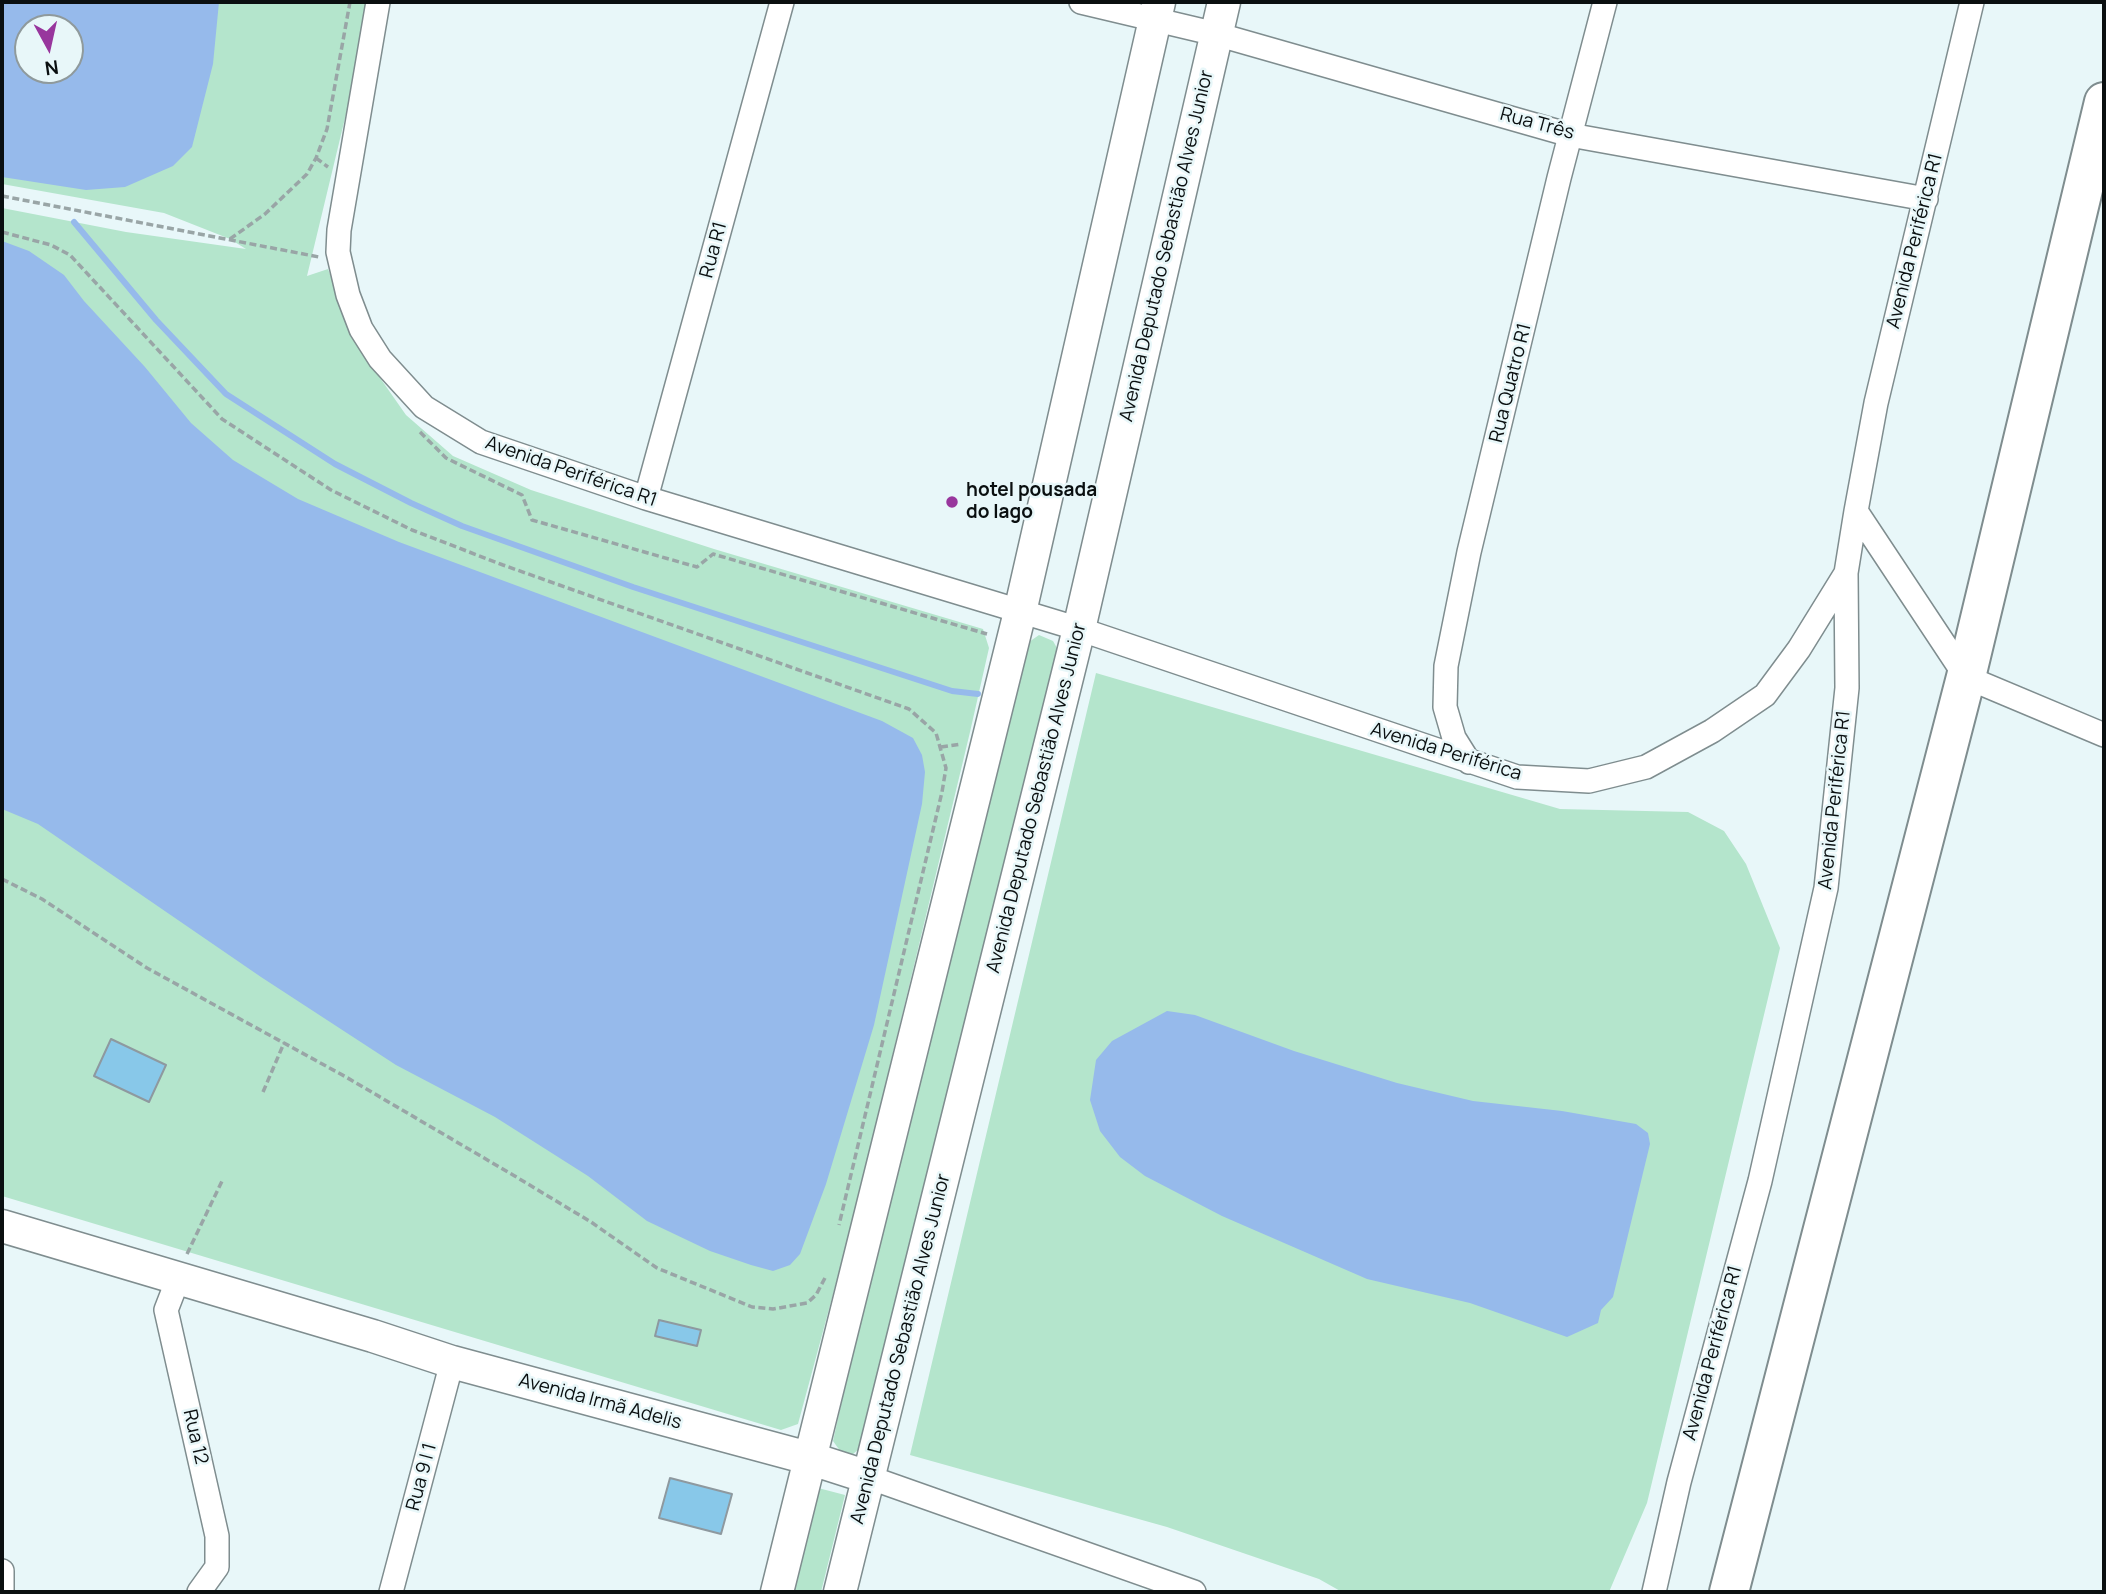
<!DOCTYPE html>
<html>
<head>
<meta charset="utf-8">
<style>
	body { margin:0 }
	#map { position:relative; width:2106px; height:1594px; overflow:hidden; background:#e8f7f9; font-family:Manrope,sans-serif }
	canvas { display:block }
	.frame { position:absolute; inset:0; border:4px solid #0a0f10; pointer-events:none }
	.north { position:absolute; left:14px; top:14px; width:70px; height:70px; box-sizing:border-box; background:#e8f7f9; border:2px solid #8f9a9c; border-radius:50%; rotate:172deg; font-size:19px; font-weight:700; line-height:28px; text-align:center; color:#0a0f10 }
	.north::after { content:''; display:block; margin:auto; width:24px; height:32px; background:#98369d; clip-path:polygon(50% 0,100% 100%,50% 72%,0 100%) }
</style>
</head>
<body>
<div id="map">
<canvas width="2106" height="1594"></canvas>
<div class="frame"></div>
<div class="north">N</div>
</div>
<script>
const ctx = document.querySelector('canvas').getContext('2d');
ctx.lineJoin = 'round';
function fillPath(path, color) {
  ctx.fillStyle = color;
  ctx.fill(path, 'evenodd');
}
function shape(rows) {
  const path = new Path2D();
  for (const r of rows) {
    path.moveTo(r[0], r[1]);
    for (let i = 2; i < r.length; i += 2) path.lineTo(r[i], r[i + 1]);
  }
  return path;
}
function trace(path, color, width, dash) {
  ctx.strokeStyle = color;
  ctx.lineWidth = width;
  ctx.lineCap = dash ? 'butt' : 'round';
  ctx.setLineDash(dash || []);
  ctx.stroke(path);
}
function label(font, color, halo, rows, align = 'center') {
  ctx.font = font + ' Manrope,sans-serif';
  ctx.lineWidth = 5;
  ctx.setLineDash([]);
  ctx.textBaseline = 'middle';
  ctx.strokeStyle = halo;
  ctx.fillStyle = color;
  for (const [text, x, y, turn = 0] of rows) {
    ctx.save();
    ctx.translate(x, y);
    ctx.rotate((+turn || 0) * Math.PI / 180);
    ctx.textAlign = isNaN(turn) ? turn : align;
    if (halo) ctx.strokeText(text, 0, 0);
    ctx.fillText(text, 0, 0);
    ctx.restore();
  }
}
fillPath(shape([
	[2,2,368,2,352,89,307,276,328,269,357,345,406,415,453,456,531,490,714,549,983,629,989,648,970,732,853,1220,798,1424,781,1430,2,1196,2,208,126,232,246,249,230,239,164,213,2,184],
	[28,28,70,28,70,70,28,70],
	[1039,635,1053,641,1057,648,860,1448,852,1455,843,1455,833,1441,868,1283,1029,642],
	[1096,673,1560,809,1688,812,1724,831,1746,864,1780,948,1647,1503,1609,1592,1342,1592,1319,1579,1167,1527,910,1455],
	[799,1483,845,1495,821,1592,772,1592]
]), '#b4e5cc');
fillPath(shape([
	[2,2,219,2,213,64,192,147,173,166,125,187,86,190,2,177],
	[28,28,70,28,70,70,28,70],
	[2,241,29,251,64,275,84,301,145,367,191,423,233,460,298,499,399,542,882,721,913,738,922,755,925,772,922,804,874,1025,826,1184,800,1254,790,1265,773,1271,751,1265,710,1251,647,1221,588,1176,495,1117,396,1065,261,977,38,824,2,809],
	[1167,1011,1195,1015,1294,1051,1397,1083,1473,1101,1562,1111,1636,1124,1648,1133,1650,1144,1613,1297,1601,1310,1598,1323,1567,1337,1470,1303,1367,1279,1222,1216,1145,1176,1120,1157,1100,1131,1090,1100,1096,1060,1112,1041]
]), '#96baeb');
trace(shape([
	[74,222,156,320,226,394,335,464,411,503,462,526,633,587,952,691,978,694]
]), '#96baeb', 6);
const building = shape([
	[111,1039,166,1065,149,1102,94,1076,111,1039],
	[659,1320,701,1330,697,1346,655,1336,659,1320],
	[670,1478,732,1494,721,1534,659,1518,670,1478]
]);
fillPath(building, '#88c8e9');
trace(building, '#8e999f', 2);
const street = shape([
	[378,2,339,230,338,252,348,295,361,329,380,359,424,407,481,442,646,498,1079,629,1517,777,1589,781,1646,767,1712,731,1765,695,1799,649,1846,573],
	[1081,2,1216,34,1570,135,1926,199],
	[646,498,782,2],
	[1856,511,1966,677,2104,735],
	[1469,762,1454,738,1445,707,1446,666,1469,552,1559,178,1605,2],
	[178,1279,166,1310,217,1536,217,1567,199,1592],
	[871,1478,1194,1592],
	[2,1571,2,1590],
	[391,1592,452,1362],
	[1654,1592,1679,1482,1760,1181,1826,888,1847,688,1846,573,1856,511,1876,403,1972,2]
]);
const secondary = shape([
	[2,1226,373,1336,452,1362,812,1459,871,1478],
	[777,1592,1020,612,1159,2],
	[840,1592,1079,629,1224,2]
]);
const highway = shape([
	[1729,1592,1966,677,2104,102]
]);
trace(street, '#7f8d8f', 26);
trace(secondary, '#7f8d8f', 35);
trace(highway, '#7f8d8f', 42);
trace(shape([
	[316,158,328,167],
	[2,196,319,257],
	[2,232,51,245,70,255,222,419,331,490,412,530,503,565,909,709,936,733,946,768,942,792,839,1225],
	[230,239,265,214,307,174,316,158,327,129,350,2],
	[420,432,446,458,522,495,532,520,697,567,713,554,987,634],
	[941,747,961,744],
	[2,879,42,899,147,968,346,1077,513,1175,591,1222,657,1268,752,1307,773,1309,807,1303,816,1295,826,1276],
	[263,1092,284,1043],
	[187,1254,223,1179]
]), '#99a5a6', 3.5, [7, 3.5]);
trace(street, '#fff', 23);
trace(secondary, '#fff', 32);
trace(highway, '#fff', 38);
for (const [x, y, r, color] of [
	[952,502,7,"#98369d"]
]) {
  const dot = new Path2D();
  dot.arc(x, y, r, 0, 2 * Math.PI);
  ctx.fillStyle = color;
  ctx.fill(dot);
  trace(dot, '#e8f7f9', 2.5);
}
label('19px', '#0a0f10', '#e8f7f9', [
	["Rua Três",1537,124,15],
	["Avenida Periférica R1",1915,241,-76],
	["Avenida Deputado Sebastião Alves Junior",1167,246,-77],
	["Rua R1",714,250,-75],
	["Rua Quatro R1",1511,383,-76],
	["Avenida Periférica R1",571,472,19],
	["Avenida Periférica",1446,752,17],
	["Avenida Deputado Sebastião Alves Junior",1037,798,-76],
	["Avenida Periférica R1",1835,800,-84],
	["Avenida Deputado Sebastião Alves Junior",901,1349,-76],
	["Avenida Periférica R1",1713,1353,-75],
	["Avenida Irmã Adelis",600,1402,15],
	["Rua 12",195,1437,77],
	["Rua 9 I 1",422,1477,-75]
]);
label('bold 19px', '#0a0f10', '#e8f7f9', [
	["hotel pousada",966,491],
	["do lago",966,513]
], 'left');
</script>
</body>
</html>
